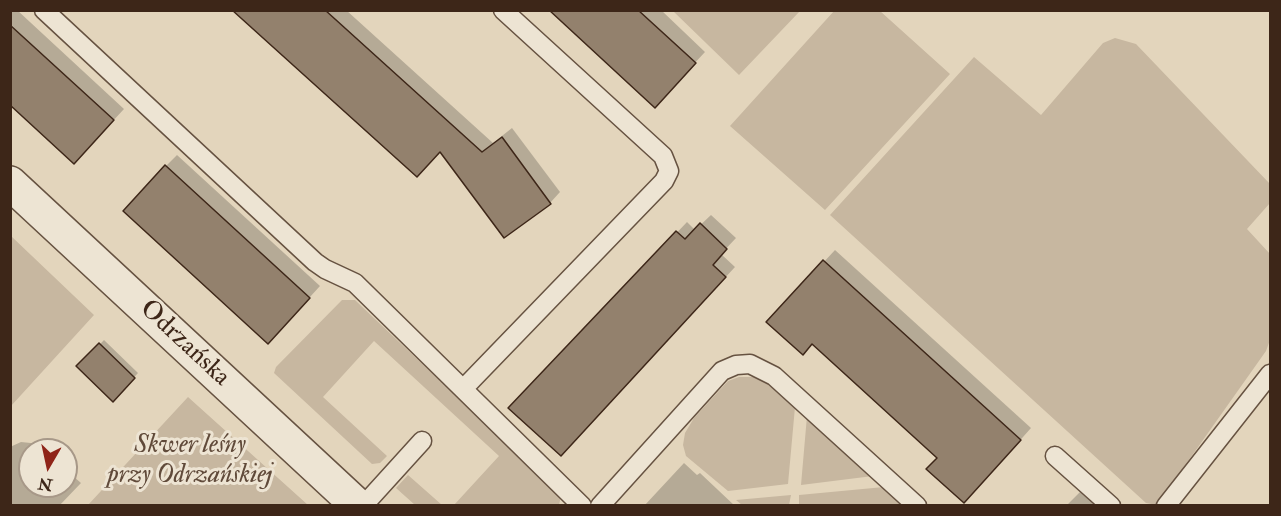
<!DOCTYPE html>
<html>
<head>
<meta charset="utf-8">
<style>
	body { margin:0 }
	#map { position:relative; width:1281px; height:516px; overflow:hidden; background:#e3d5bc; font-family:"IM FELL Double Pica",serif }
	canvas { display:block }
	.frame { position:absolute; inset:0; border:12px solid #3d2618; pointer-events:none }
	.north { position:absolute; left:18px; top:438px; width:60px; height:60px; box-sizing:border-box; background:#ede4d3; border:2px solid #a79888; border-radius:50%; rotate:189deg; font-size:16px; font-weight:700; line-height:24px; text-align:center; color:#3d2618 }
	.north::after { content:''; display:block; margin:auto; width:21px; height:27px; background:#8f2418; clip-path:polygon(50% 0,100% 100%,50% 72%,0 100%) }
</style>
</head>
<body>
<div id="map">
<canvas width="1281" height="516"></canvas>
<div class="frame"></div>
<div class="north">N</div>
</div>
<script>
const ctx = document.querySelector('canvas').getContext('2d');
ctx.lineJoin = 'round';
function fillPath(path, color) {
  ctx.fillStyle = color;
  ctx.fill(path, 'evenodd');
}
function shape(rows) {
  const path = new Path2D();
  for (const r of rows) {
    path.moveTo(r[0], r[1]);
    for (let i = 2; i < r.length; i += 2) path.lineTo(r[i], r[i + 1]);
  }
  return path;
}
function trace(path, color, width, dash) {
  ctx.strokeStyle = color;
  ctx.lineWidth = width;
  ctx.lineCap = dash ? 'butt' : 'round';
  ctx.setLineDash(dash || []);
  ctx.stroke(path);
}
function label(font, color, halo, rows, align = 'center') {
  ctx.font = font + ' "IM FELL Double Pica",serif';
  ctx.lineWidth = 6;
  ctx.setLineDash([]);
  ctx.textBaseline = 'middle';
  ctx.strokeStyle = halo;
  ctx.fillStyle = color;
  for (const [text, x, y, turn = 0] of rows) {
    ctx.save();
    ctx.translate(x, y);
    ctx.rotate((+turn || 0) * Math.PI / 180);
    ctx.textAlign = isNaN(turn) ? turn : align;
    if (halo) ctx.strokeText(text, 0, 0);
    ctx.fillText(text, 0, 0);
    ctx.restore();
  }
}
fillPath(shape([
	[673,11,800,11,739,75],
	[834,11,880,11,950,74,825,210,730,126],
	[1115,38,1136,44,1270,184,1270,203,1247,229,1270,254,1270,340,1266,351,1157,505,1146,503,830,215,974,57,1041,115,1103,43],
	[11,236,94,315,11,406,10,406],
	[342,300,355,300,561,496,559,505,454,505,499,456,374,341,323,397,387,456,380,463,372,464,274,373,276,367],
	[739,377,756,377,771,383,795,407,788,484,728,491,686,456,683,445,685,433,694,418,728,381],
	[188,397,308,505,88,505],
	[807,416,873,476,801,485],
	[408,475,442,505,415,505,396,488],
	[884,487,902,505,799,506,799,495],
	[791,495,789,505,742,505,736,500]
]), '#c7b7a0');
fillPath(shape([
	[10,10,17,10,124,109,85,151,10,103],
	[234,10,346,10,493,143,512,128,560,192,550,203,441,150],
	[551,10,661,10,705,52,665,95],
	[177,155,320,286,279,331,166,166],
	[711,215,736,238,721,254,735,267,571,444,510,408,687,222,695,230],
	[835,250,1031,428,975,491,813,343,768,322],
	[104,340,138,373,113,400,79,366],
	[21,442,70,447,66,451,30,450,30,486,66,486,66,470,81,483,59,506,10,506,10,447],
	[684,463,697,475,700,473,735,506,644,506],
	[1081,491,1097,506,1066,506]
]), '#0003');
const building = shape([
	[232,10,325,10,482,152,502,137,551,204,504,238,440,152,417,177,232,10],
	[549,10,638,10,696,63,655,108,549,10],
	[10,25,114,120,74,164,10,105,10,25],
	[165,165,310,298,268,344,123,211,165,165],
	[700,223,727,249,713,265,726,277,561,456,508,408,676,231,685,239,700,223],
	[823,260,1021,440,964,503,926,469,937,458,812,344,803,355,766,322,823,260],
	[99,343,135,378,113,402,76,366,99,343]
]);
fillPath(building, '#93816d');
trace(building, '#3d2618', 1.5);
const service = shape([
	[44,10,315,262,325,269,355,283,582,506],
	[463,389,664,181,669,171,663,156,503,10],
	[1055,456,1111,506],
	[363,506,422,441],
	[600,506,722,371,736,365,750,364,774,376,917,506],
	[1166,506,1270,374]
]);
const minor = shape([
	[10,183,358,506]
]);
trace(service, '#665241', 21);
trace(minor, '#665241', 36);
trace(service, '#ede4d3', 18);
trace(minor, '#ede4d3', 33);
label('26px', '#3d2618', '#ede4d3', [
	["Odrzańska",184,344,43]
]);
label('italic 26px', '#604a3a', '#ede4d3', [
	["Skwer leśny",190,446],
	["przy Odrzańskiej",190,476]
]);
</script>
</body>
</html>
